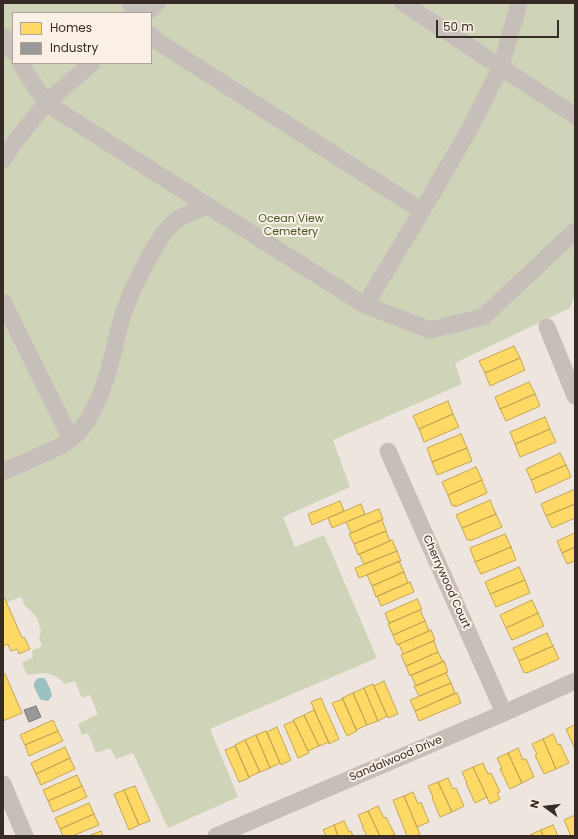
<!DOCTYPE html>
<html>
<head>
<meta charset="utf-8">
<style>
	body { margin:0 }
	#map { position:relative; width:578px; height:839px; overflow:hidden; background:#eee6de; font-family:Poppins,sans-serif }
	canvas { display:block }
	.frame { position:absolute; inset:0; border:4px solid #372b26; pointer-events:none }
	.legend { position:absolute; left:12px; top:12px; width:140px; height:52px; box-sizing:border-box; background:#fbf0e5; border:1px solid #ada199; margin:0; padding:5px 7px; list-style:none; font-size:12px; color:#372b26 }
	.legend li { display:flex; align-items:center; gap:8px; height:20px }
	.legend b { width:20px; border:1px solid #ada199 }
	.north { position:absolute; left:526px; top:787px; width:40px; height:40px; -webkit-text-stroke:3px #fbf0e5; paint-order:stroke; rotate:285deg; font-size:11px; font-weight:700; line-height:16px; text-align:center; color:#372b26 }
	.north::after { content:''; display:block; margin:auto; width:14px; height:18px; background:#372b26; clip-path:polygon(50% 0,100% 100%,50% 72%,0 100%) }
	.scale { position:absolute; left:436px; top:20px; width:123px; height:18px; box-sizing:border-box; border:2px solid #372b26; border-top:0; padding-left:5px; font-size:12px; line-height:14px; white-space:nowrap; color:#372b26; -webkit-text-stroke:3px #fbf0e5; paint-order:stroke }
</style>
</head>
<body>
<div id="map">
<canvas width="578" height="839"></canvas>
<div class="frame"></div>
<ul class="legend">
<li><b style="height:11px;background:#ffd966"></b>Homes</li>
<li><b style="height:11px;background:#999"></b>Industry</li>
</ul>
<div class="north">N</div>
<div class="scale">50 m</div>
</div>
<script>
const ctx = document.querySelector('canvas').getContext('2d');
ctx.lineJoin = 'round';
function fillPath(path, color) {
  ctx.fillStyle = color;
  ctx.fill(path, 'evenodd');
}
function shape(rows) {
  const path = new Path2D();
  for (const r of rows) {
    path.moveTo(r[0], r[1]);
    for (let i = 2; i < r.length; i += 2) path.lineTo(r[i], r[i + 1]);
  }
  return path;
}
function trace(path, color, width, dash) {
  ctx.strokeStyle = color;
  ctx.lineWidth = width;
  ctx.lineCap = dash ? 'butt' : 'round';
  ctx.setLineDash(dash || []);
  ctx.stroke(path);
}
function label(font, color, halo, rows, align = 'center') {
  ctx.font = font + ' Poppins,sans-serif';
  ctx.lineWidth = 4;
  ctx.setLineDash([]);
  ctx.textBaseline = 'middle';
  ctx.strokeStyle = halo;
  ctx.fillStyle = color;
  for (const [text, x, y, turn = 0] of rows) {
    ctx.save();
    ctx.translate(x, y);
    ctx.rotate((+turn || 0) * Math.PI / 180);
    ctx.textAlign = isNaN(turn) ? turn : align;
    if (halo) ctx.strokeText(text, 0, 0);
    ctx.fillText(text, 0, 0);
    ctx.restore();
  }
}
fillPath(shape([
	[3,3,575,3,575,295,570,308,455,363,462,384,333,440,350,487,283,517,295,547,324,535,377,658,210,729,238,797,168,828,133,753,116,759,110,748,96,753,88,733,82,735,78,724,98,714,90,695,82,698,75,681,64,684,61,680,55,676,46,673,27,675,22,663,33,657,32,651,42,646,39,638,41,631,37,618,30,610,25,606,21,597,7,602,5,599,3,599],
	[13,13,151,13,151,63,13,63]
]), '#cfd3b7');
fillPath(shape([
	[39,678,44,678,46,680,51,691,52,696,49,700,47,701,42,700,40,699,34,687,34,683,37,679]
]), '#99c2c0');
const homes = shape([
	[514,346,520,358,485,373,479,361,514,346],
	[520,358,525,370,490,386,485,373,520,358],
	[529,382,535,394,500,409,495,397,529,382],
	[535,394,540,406,506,421,500,409,535,394],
	[448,401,453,414,419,429,413,416,448,401],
	[453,414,459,427,424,442,419,429,453,414],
	[545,417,550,429,515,444,510,432,545,417],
	[550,429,556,442,520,457,515,444,550,429],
	[461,434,467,448,432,462,427,448,461,434],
	[467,448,472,461,437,475,432,462,467,448],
	[560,453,566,465,531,480,526,469,560,453],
	[566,465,571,477,536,493,531,480,566,465],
	[476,467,482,480,448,495,442,482,476,467],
	[482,480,487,493,455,507,455,505,452,506,448,495,482,480],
	[575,489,575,504,546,516,541,504,575,489],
	[490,500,496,514,462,528,456,515,490,500],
	[340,501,344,511,312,525,308,514,340,501],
	[361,504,365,514,332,528,328,518,361,504],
	[575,504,575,518,552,528,546,516,575,504],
	[379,509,383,519,351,533,346,522,379,509],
	[496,514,502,527,470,541,469,539,467,540,462,528,496,514],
	[382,520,386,531,354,544,349,534,382,520],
	[386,531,390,541,358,555,354,544,386,531],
	[575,533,575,547,562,553,557,541,575,533],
	[505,534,511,547,475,562,470,548,505,534],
	[392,540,397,551,364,564,359,554,392,540],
	[511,547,516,560,481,574,475,562,511,547],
	[575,547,575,561,567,564,562,553,575,547],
	[397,551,401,561,359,578,355,568,397,551],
	[399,561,404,572,372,586,367,575,399,561],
	[519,567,525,580,490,594,485,582,519,567],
	[404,572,408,583,376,597,372,586,404,572],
	[525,580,530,593,496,607,490,594,525,580],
	[410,582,414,592,381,606,377,596,410,582],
	[5,599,22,638,24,637,30,649,19,654,17,649,11,651,8,644,3,646,3,600,5,599],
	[417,599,422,609,389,623,385,613,417,599],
	[532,600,538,613,506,628,500,615,532,600],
	[420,610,425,621,393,635,388,624,420,610],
	[538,613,544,626,512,640,512,639,511,639,506,628,538,613],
	[425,621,429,631,397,645,393,635,425,621],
	[431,630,435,640,403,654,399,644,431,630],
	[547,633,553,646,519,661,513,648,547,633],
	[434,641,438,652,406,666,401,655,434,641],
	[553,646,559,659,527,673,526,672,524,673,519,661,553,646],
	[438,652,443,662,410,676,406,666,438,652],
	[444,661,448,672,416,686,411,675,444,661],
	[446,673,451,683,419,696,414,686,446,673],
	[5,674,22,713,3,721,3,675,5,674],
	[384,681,398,714,388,718,374,686,384,681],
	[451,683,455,693,415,711,410,700,451,683],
	[373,684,387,716,378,721,364,688,373,684],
	[364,688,378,721,367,725,353,693,364,688],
	[353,693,367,725,356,730,342,698,353,693],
	[457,693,461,703,419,721,415,711,457,693],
	[321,698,339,739,329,744,311,702,321,698],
	[343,699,357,731,347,736,332,703,343,699],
	[314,710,329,742,319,746,304,715,314,710],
	[304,715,319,746,308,751,293,720,304,715],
	[53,720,58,731,25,745,20,735,53,720],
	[294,721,309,753,298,758,284,725,294,721],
	[575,725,575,749,566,729,575,725],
	[277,727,291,760,281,765,267,732,277,727],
	[58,731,63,741,29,756,25,745,58,731],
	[266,731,280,763,270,768,256,735,266,731],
	[553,734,558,745,560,744,569,763,556,769,543,739,553,734],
	[256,735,270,768,260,772,245,740,256,735],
	[543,739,556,769,544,774,535,755,537,754,532,744,543,739],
	[245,740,260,772,249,777,235,745,245,740],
	[235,746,249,778,239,782,225,750,235,746],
	[65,747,70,758,36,774,31,763,65,747],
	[518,748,523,760,526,759,534,777,522,783,508,753,518,748],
	[508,753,522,783,510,789,500,769,502,769,497,758,508,753],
	[70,758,75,769,41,785,36,774,70,758],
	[483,763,488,774,491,773,500,792,497,793,500,799,490,804,473,767,483,763],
	[473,767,487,797,475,803,466,783,467,783,462,772,473,767],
	[77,775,82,786,48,801,43,790,77,775],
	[448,778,453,789,456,788,464,806,452,812,438,782,448,778],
	[438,782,452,812,440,817,432,798,433,797,428,786,438,782],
	[82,786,87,797,53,812,48,801,82,786],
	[135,786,150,821,139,825,124,790,135,786],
	[124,790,139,825,129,830,114,794,124,790],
	[413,792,418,804,421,802,429,822,417,827,404,796,413,792],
	[404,796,420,834,416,836,407,836,393,800,404,796],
	[89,803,94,814,60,829,55,818,89,803],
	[378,806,384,818,386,817,395,835,380,836,368,811,378,806],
	[368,811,380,836,367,836,362,826,363,826,358,815,368,811],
	[94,814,99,825,72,836,63,836,60,829,94,814],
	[575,815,575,836,571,836,564,820,575,815],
	[344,821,349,832,351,831,353,836,338,836,334,825,344,821],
	[334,825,338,836,326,836,323,830,334,825],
	[553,825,558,836,543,836,541,830,553,825],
	[541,830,543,836,530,836,530,835,541,830],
	[101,831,103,836,88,836,101,831]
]);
fillPath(homes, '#ffd966');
trace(homes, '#c3a553', 1);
const industry = shape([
	[36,706,41,717,29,722,24,710,36,706]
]);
fillPath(industry, '#999');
trace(industry, '#7c7876', 1);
trace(shape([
	[130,3,136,13],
	[403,3,575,116],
	[146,13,157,3],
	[151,35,157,41,422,211],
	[3,36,13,52],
	[20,63,46,103,208,206,365,305,430,330,483,317,575,231],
	[3,160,14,143,46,103,92,63],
	[3,302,71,439],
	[365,305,422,211,469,130,501,67,519,3],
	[547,327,575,396],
	[388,451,504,713],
	[3,472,61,446,77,434,88,420,100,396,108,373,122,317,132,291,149,257,163,234,175,221,189,213,208,206],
	[3,784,25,836],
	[216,836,504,713,575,681]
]), '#c6beb8', 17);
label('11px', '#475827', '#fbf0e5', [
	["Ocean View",291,219],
	["Cemetery",291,232]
]);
label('11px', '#372b26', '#fbf0e5', [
	["Cherrywood Court",446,582,66],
	["Sandalwood Drive",396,759,-23]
]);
</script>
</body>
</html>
